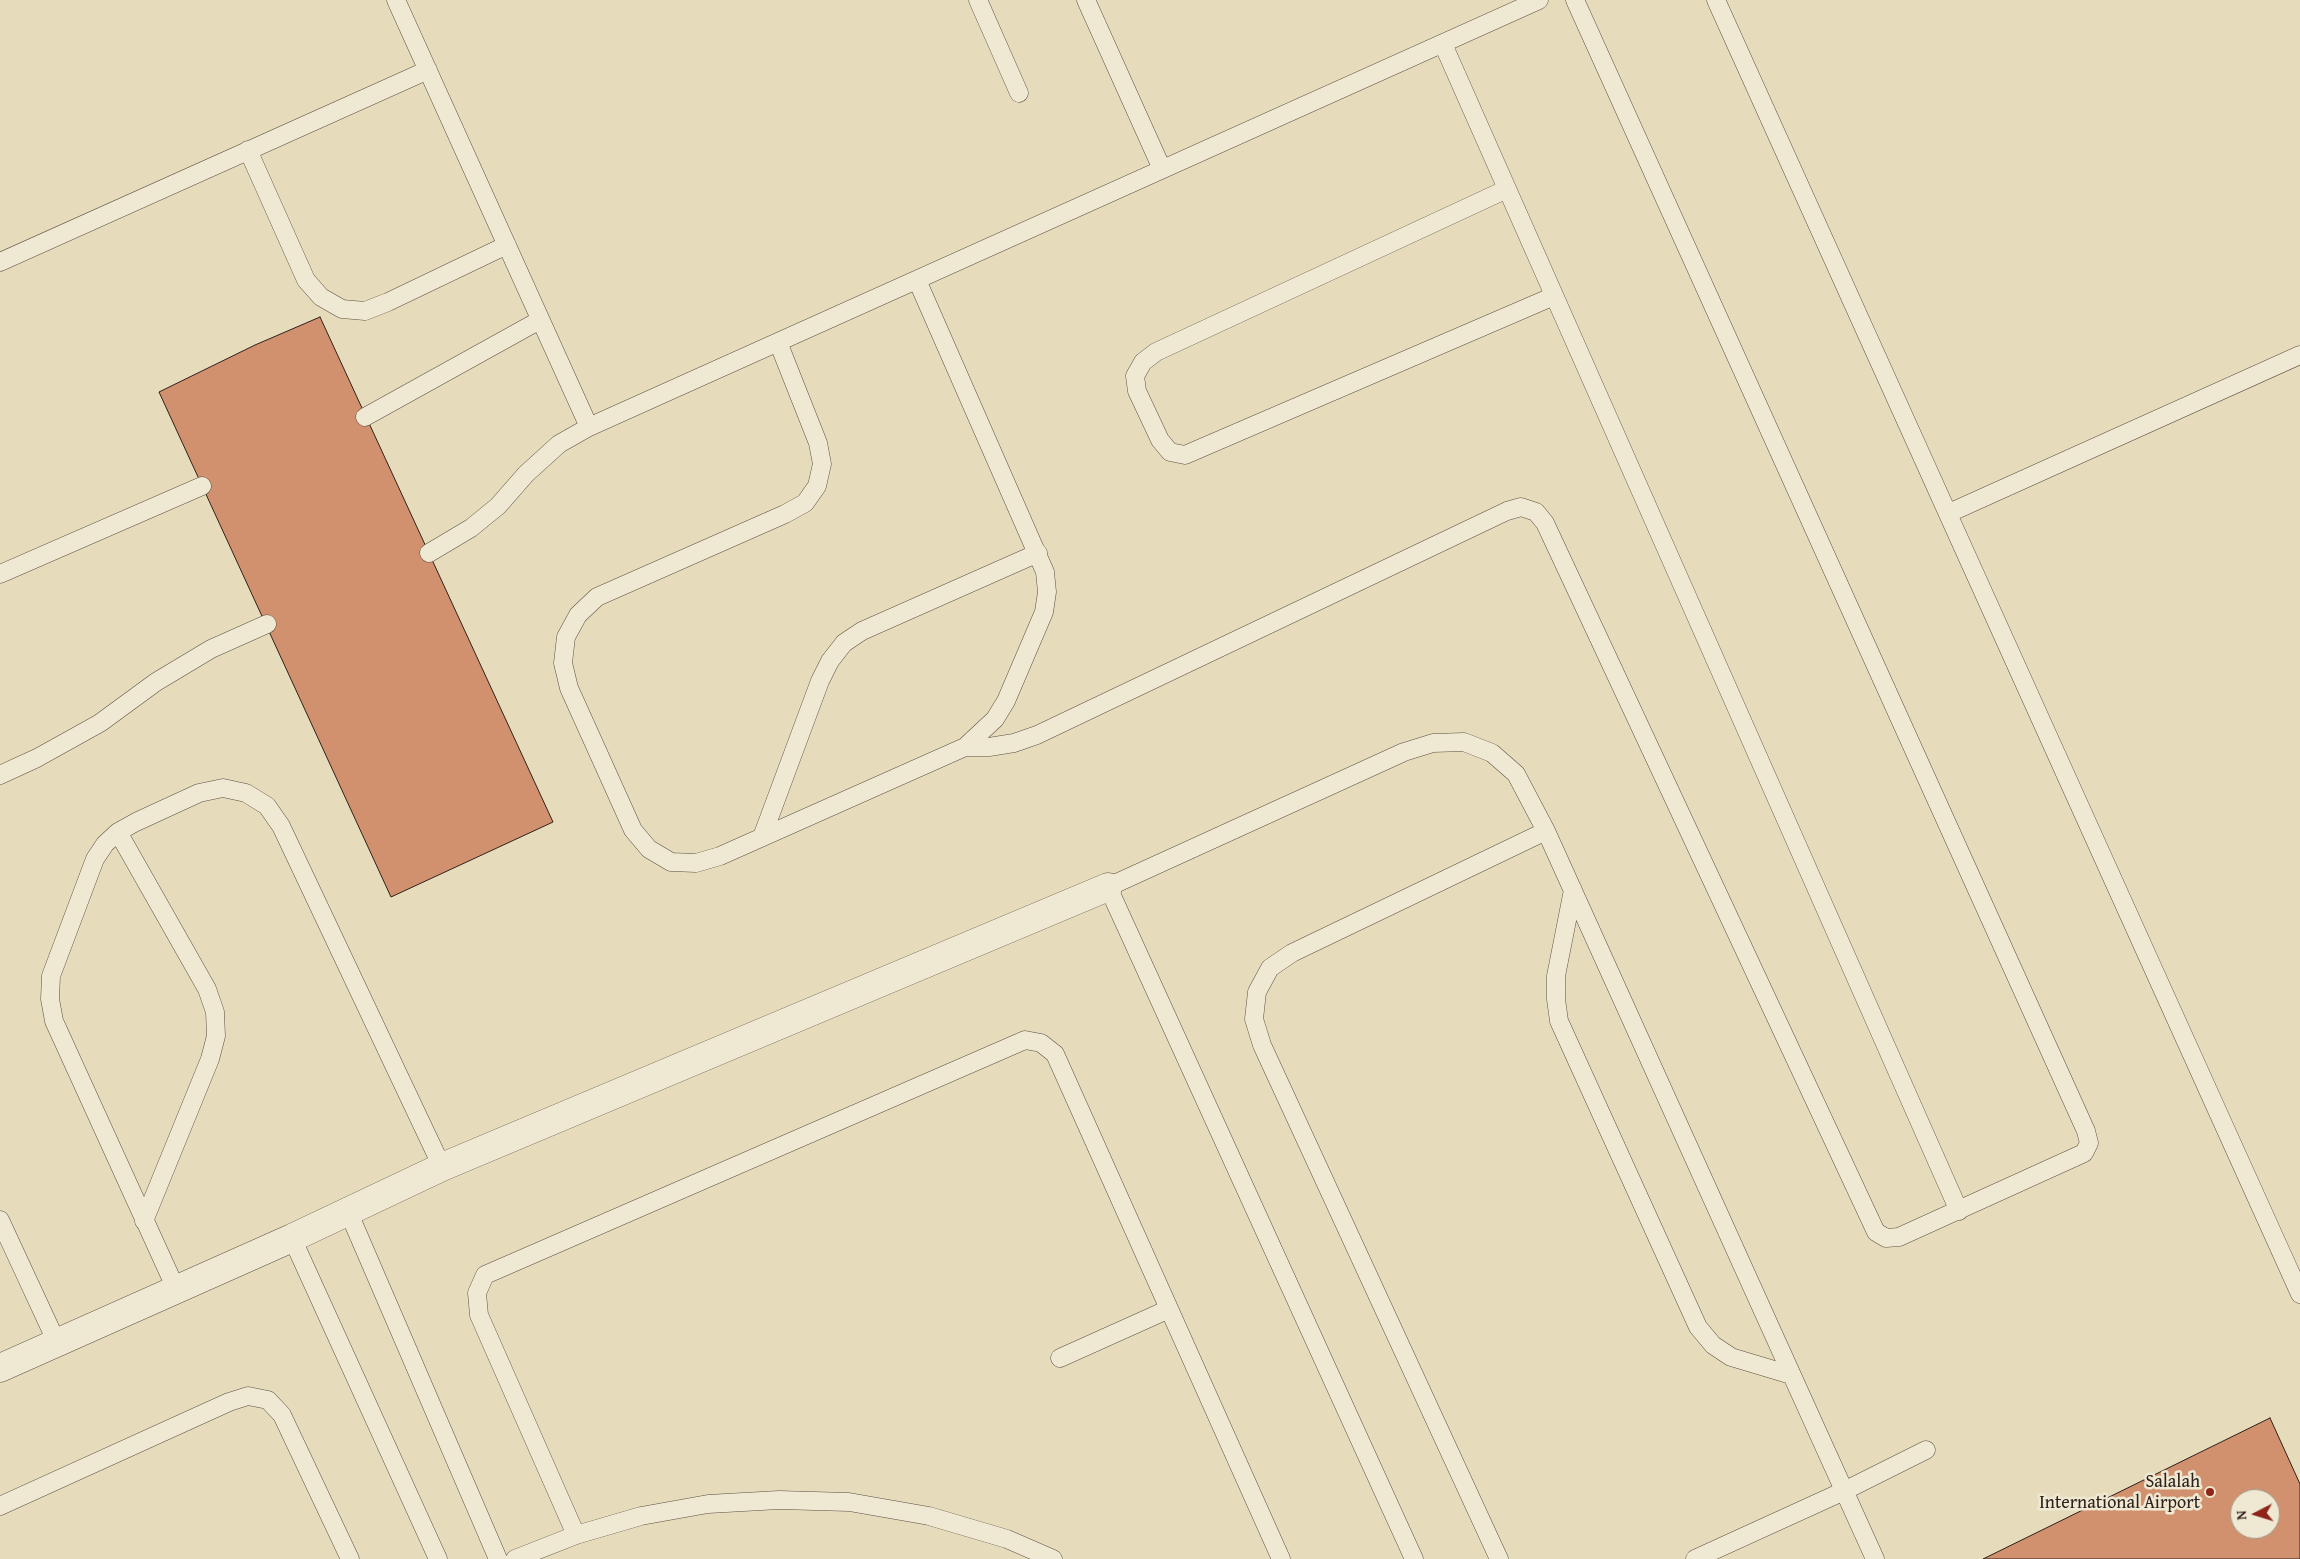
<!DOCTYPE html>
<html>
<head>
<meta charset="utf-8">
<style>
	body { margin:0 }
	#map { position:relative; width:2300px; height:1559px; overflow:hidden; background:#e6dcbb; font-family:"Gentium Book Plus",serif }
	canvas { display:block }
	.north { position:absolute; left:2230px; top:1489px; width:50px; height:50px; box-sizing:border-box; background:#efe8d3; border:1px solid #a29889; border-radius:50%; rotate:265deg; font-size:14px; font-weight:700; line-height:20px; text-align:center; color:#2e201a }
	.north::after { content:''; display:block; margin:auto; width:18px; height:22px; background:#8f2418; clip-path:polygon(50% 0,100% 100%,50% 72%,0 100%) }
</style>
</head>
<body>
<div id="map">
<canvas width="2300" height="1559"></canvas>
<div class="north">N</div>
</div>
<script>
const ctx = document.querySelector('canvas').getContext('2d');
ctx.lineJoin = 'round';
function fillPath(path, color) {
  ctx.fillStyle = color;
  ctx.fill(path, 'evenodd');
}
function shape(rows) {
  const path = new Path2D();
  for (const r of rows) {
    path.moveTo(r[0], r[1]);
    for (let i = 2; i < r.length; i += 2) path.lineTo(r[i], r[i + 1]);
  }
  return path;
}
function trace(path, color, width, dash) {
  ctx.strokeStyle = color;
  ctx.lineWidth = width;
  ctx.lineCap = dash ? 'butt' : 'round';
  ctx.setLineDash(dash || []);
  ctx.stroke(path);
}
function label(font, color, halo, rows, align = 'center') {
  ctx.font = font + ' "Gentium Book Plus",serif';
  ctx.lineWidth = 5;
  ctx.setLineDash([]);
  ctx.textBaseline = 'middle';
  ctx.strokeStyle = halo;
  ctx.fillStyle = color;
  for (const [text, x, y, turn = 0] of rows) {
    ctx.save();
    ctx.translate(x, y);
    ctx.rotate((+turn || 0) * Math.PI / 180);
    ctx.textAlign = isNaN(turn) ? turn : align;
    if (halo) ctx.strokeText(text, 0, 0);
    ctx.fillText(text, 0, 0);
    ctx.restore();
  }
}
const building = shape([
	[320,317,553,822,391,897,159,392,255,345,320,317],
	[2270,1418,2300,1484,2300,1559,1983,1559,2270,1418],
	[2240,1499,2270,1499,2270,1529,2240,1529,2240,1499]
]);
fillPath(building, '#d2916e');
trace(building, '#2e201a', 1);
const lane = shape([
	[396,0,589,427],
	[978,0,1019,93],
	[1086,0,1162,169],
	[1716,0,2300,1294],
	[1443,44,1959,1211],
	[248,150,306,280,321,297,342,309,365,311,388,302,507,245],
	[1507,189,1156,352,1143,362,1135,376,1137,391,1160,440,1170,452,1185,455,1554,296],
	[0,262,428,70],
	[778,342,818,443,822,464,817,486,805,503,785,514,597,597,578,615,566,637,563,663,569,688,633,830,649,849,671,862,696,863,720,856,965,747,995,719,1006,701,1044,612,1047,592,1045,572,917,280],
	[365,417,540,320],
	[1949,513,2300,355],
	[429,553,471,528,498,506,526,474,559,444,589,427,1539,0],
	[0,574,202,486],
	[965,747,989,747,1014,743,1037,735,1507,511,1521,507,1536,512,1545,523,1876,1232,1886,1238,1899,1237,2084,1153,2089,1143,2086,1131,1575,0],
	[0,775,37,758,100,723,156,682,211,649,267,624],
	[118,832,207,989,215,1012,216,1036,210,1059,144,1221],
	[762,837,820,681,830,661,844,643,862,631,1038,553],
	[1573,890,1556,976,1556,999,1559,1021,1698,1327,1713,1345,1731,1357,1791,1375],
	[348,1211,498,1559],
	[0,1220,57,1343],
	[292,1238,438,1559],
	[176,1289,54,1021,50,999,51,976,95,859,105,844,118,832,136,822,199,793,223,788,246,793,267,806,281,826,442,1167],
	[1060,1358,1169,1309],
	[0,1506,229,1402,248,1396,268,1400,282,1415,350,1559],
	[576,1535,479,1315,477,1293,485,1275,1025,1040,1041,1043,1055,1054,1281,1559],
	[515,1559,576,1535,641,1516,708,1504,779,1500,849,1502,929,1516,1007,1539,1053,1559],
	[1414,1559,1108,887,1404,752,1433,743,1464,742,1492,753,1516,774,1546,831,1875,1559],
	[1499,1559,1262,1045,1254,1019,1257,992,1270,968,1292,953,1546,831],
	[1695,1559,1844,1491,1926,1450]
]);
const street = shape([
	[0,1368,292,1238,442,1167,1108,887]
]);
trace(lane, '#5c4f42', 19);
trace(street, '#5c4f42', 29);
trace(lane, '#efe8d3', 18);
trace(street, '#efe8d3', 28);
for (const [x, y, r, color] of [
	[2210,1492,5,"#8f2418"]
]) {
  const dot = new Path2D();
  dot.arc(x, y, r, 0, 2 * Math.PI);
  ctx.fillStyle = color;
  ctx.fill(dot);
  trace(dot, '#efe8d3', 2);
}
label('18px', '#2e201a', '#efe8d3', [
	["Salalah",2200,1482],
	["International Airport",2200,1503]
], 'right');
</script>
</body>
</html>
